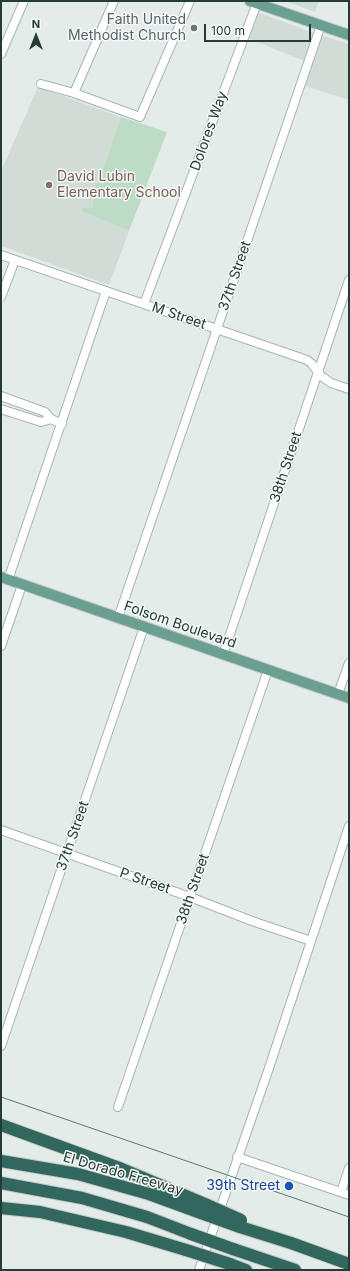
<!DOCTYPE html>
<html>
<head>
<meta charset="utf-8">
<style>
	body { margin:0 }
	#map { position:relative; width:350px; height:1271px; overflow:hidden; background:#e3ece8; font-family:Inter,sans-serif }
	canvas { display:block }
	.frame { position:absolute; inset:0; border:2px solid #243c36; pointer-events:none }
	.north { position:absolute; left:16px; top:16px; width:40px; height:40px; -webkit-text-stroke:3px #f4f9f6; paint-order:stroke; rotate:0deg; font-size:11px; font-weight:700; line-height:16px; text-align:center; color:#243c36 }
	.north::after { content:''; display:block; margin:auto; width:14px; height:18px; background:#243c36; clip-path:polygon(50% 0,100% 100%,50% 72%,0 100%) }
	.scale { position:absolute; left:204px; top:24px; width:107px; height:18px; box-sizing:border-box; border:2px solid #243c36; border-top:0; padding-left:5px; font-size:12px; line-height:14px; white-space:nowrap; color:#243c36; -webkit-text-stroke:3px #f4f9f6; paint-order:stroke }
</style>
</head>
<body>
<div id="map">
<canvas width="350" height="1271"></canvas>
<div class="frame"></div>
<div class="north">N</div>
<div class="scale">100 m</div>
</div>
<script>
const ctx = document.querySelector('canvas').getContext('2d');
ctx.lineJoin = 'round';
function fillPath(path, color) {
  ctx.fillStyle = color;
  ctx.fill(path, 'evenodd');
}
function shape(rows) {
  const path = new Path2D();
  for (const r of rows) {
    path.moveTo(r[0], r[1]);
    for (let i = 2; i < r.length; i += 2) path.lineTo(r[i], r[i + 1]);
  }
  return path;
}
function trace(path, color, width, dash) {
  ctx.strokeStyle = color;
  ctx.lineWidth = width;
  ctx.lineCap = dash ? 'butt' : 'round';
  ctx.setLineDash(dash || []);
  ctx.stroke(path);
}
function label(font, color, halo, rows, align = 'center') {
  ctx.font = font + ' Inter,sans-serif';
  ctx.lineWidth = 3;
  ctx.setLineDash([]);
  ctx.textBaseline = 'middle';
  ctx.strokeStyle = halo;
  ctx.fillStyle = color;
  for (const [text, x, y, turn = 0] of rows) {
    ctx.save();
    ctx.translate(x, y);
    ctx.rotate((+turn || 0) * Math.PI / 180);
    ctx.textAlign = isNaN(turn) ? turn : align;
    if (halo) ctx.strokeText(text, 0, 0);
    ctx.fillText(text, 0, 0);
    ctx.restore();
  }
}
fillPath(shape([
	[285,1,319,1,315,12],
	[260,13,311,32,349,44,349,100,305,86,313,63,302,60,247,38,256,14],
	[38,87,121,117,105,163,102,169,98,173,99,180,95,187,95,194,93,195,93,207,83,208,83,211,129,231,109,285,1,246,1,171]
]), '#d1dcd7');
fillPath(shape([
	[121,117,167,132,129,231,82,211,83,208,93,207,93,195,95,194,95,187,99,180,97,172,102,169,105,163]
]), '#bddcc5');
const minor = shape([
	[1,54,24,1],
	[41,84,74,93,140,117,190,1],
	[74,93,114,1],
	[1,255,307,360,312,364,321,376,324,378,331,383,349,389],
	[1,297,15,260],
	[144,304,257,3],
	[1,396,45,412,51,419,62,424],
	[1,409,41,422,51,419],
	[8,580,106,291],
	[118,618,321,25],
	[1,646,22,585],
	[223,655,349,280],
	[338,694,349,663],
	[1,830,190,897,252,921,311,941],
	[1,1046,144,627],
	[118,1107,268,670],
	[237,1157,349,1195],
	[341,1192,349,1168],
	[199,1270,269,1068,349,826]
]);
const major = shape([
	[250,1,349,35],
	[1,577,349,698]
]);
const highway = shape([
	[1,1125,122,1169,205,1204],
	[1,1161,78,1174,149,1194,201,1213],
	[1,1183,82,1198,147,1217,191,1234],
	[1,1208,40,1212,126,1232,186,1250],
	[240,1227,291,1243,349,1264],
	[233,1249,295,1270],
	[230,1264,246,1270]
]);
trace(minor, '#a6b4af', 10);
trace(major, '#c2c8c7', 12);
trace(highway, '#c2c8c7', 14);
trace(minor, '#fff', 8);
trace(major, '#6a9f91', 10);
trace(highway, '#31675c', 12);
trace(shape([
	[1,1097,349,1217]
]), '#5e7871', 1);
const highwayBridge = shape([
	[205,1204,241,1220],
	[201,1213,240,1227],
	[191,1234,233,1249],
	[186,1250,230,1264]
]);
trace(highwayBridge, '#c2c8c7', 14, []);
trace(highwayBridge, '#31675c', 12);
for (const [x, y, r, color] of [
	[194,28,4,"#6b7280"],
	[49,185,4,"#8d6e63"],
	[289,1186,5,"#1a4fb4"]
]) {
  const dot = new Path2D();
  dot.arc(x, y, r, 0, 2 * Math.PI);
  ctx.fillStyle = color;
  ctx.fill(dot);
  trace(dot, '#f4f9f6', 1.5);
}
label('14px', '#5b616d', '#f4f9f6', [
	["Faith United",186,20],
	["Methodist Church",186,36]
], 'right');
label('14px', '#243c36', '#f4f9f6', [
	["Dolores Way",209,131,-70],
	["37th Street",235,276,-71],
	["M Street",179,316,19],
	["38th Street",286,467,-72],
	["Folsom Boulevard",180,625,19],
	["37th Street",73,836,-71],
	["P Street",145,881,19],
	["38th Street",193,889,-71],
	["El Dorado Freeway",123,1174,16]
]);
label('14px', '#785e54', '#f4f9f6', [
	["David Lubin",57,177],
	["Elementary School",57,193]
], 'left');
label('14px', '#164399', '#f4f9f6', [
	["39th Street",280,1186]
], 'right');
</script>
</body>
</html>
